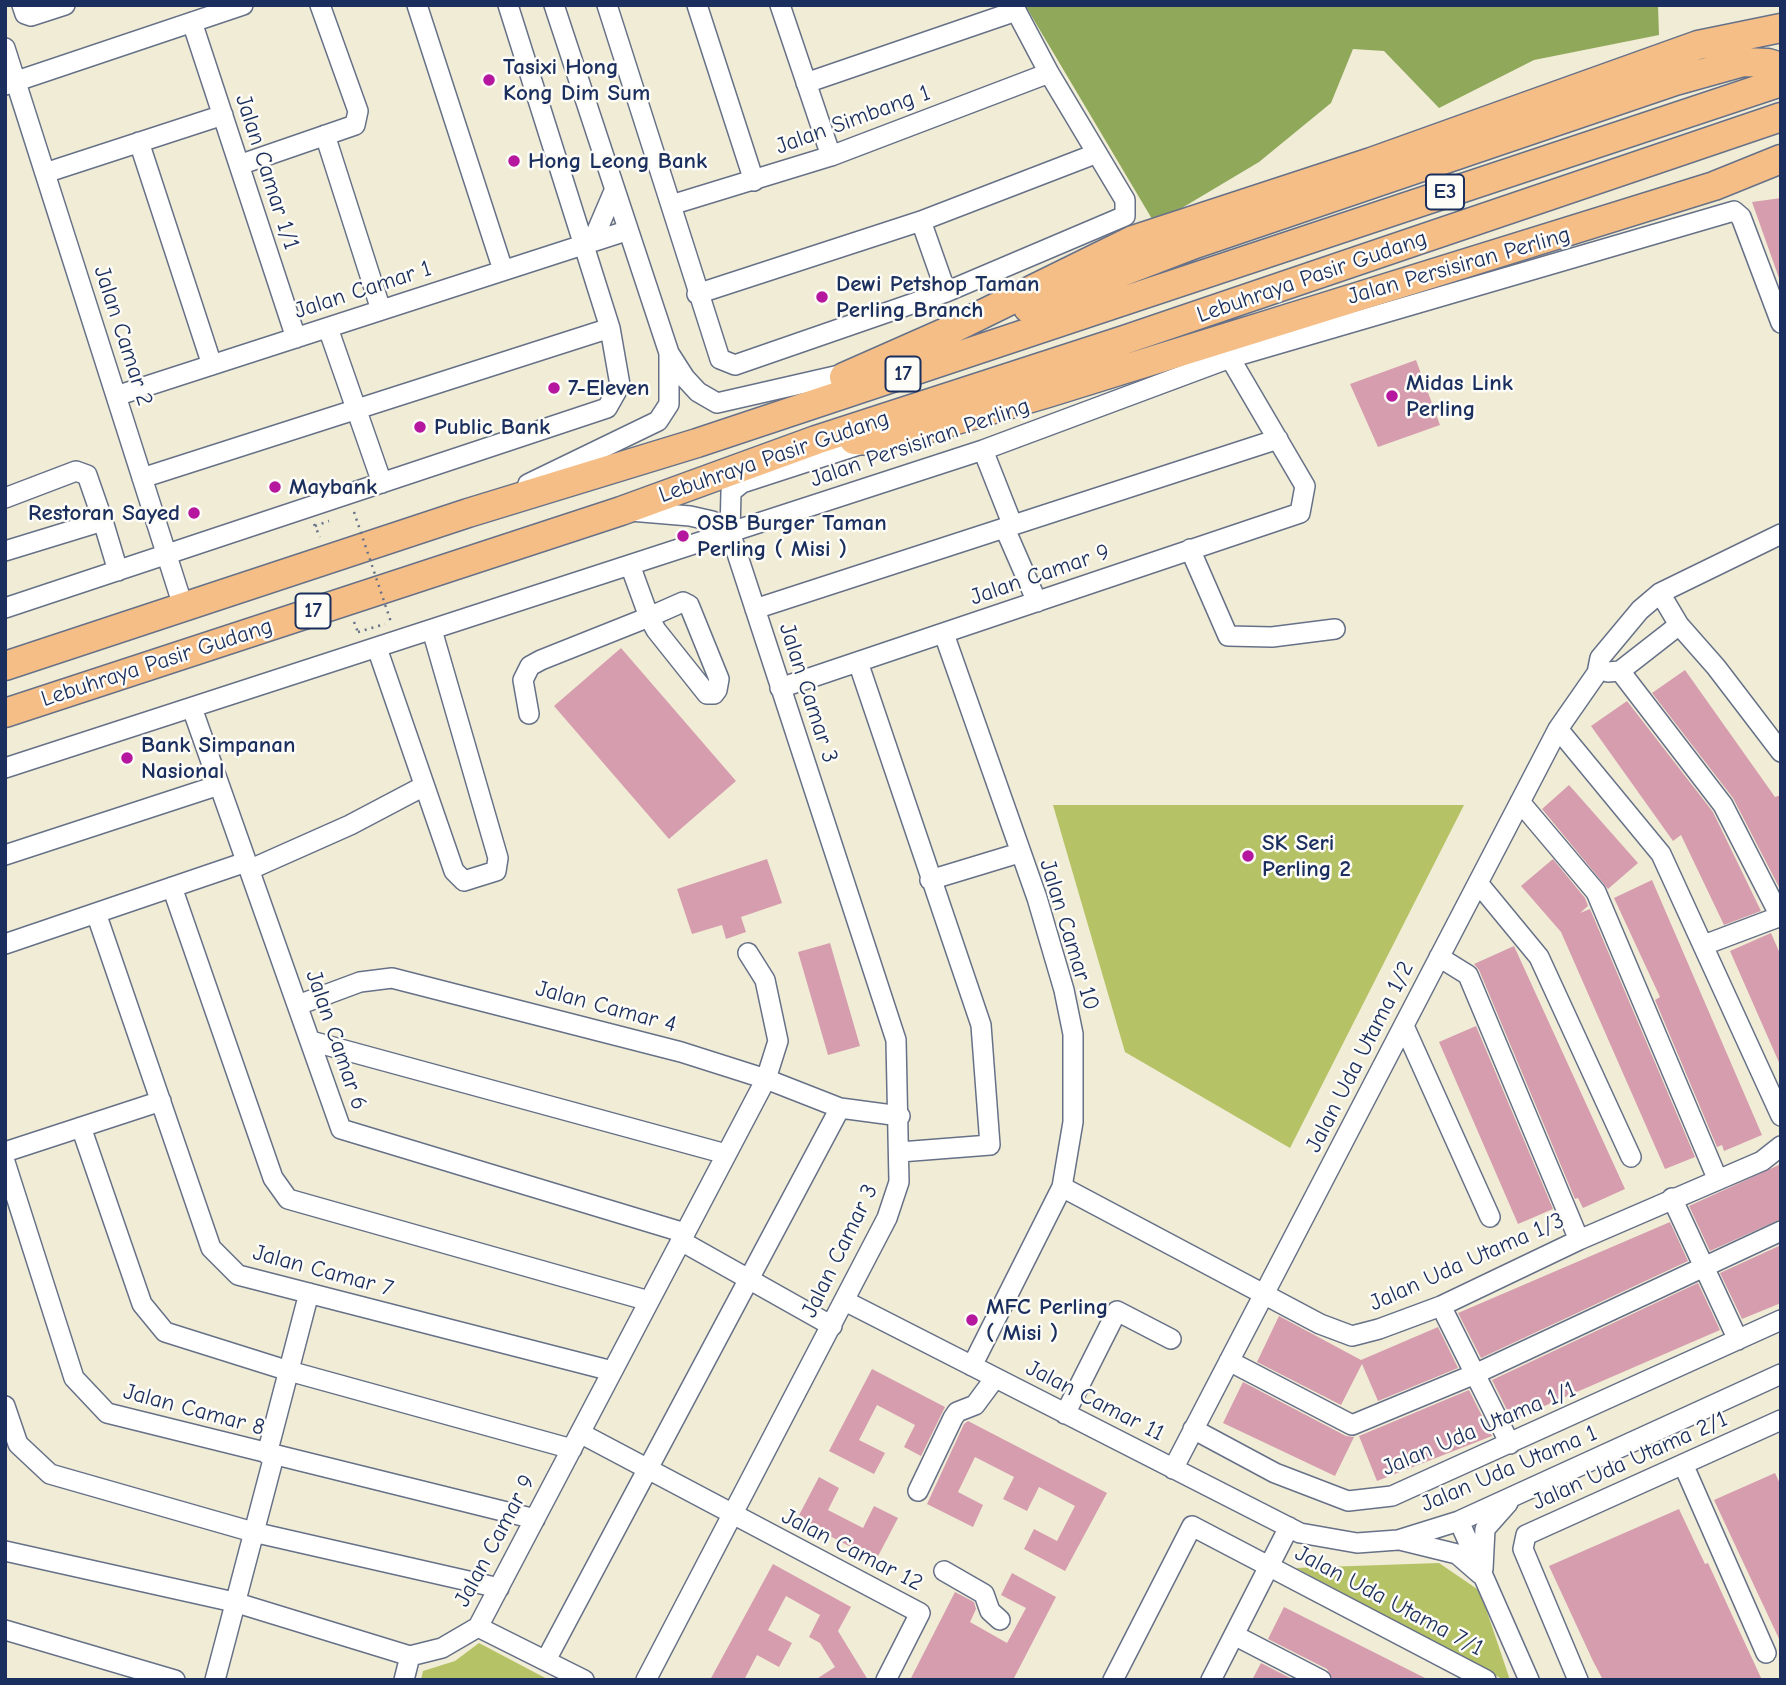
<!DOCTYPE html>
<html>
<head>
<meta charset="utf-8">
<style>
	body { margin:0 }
	#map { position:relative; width:1786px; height:1685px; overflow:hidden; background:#f0ecd5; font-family:"Comic Neue",sans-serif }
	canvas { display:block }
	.frame { position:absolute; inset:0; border:7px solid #1b2f5e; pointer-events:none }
</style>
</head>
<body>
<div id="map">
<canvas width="1786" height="1685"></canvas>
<div class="frame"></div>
</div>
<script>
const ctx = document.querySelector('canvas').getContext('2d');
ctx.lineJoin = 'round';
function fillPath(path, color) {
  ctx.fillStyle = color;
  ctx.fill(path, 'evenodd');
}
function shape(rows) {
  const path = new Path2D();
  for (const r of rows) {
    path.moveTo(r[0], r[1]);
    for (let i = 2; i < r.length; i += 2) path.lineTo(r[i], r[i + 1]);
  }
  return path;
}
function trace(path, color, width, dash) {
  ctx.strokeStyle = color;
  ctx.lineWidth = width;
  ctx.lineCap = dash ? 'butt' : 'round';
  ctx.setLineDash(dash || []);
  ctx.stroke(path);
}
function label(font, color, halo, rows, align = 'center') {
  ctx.font = font + ' "Comic Neue",sans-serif';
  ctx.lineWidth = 5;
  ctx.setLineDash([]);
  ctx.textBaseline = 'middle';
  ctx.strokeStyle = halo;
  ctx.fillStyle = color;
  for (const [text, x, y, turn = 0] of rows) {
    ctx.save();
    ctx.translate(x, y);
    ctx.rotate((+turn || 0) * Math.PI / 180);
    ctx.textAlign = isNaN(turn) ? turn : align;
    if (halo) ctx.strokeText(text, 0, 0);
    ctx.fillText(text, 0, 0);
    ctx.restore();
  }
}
fillPath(shape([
	[1053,805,1464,805,1290,1148,1125,1052],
	[1439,1563,1480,1591,1510,1680,1504,1680,1296,1568],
	[479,1643,549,1680,421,1680,423,1671,455,1661]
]), '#b5c265');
fillPath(shape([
	[1025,5,1658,5,1659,35,1534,60,1439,108,1384,51,1353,49,1331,103,1259,162,1155,224]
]), '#90a85a');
fillPath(shape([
	[1781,198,1781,278,1779,278,1752,202],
	[1416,360,1440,425,1378,447,1350,384],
	[621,648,736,781,669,839,554,706],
	[1685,670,1775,797,1781,795,1781,891,1733,798,1652,693],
	[1627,701,1713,812,1761,911,1724,925,1681,835,1673,841,1591,726],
	[1569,785,1638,863,1608,889,1542,809],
	[767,859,782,903,741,917,746,932,726,939,722,925,692,934,677,889],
	[1553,859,1585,898,1588,906,1580,913,1590,909,1695,1157,1665,1169,1561,932,1521,886],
	[1652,880,1762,1135,1724,1151,1722,1145,1717,1147,1655,1000,1660,997,1614,898],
	[1771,933,1781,956,1781,1067,1730,951],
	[830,943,860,1046,828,1055,798,952],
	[1514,946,1625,1189,1583,1208,1578,1198,1575,1199,1479,970,1474,964],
	[1476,1026,1553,1209,1518,1224,1439,1042],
	[1781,1164,1781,1219,1710,1251,1689,1206],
	[1670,1222,1688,1261,1481,1358,1458,1313],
	[1781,1245,1781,1303,1742,1319,1720,1273],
	[1698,1283,1720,1330,1512,1420,1492,1380],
	[1279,1316,1361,1360,1438,1327,1458,1368,1378,1401,1362,1364,1341,1405,1257,1362],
	[872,1369,945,1407,921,1456,904,1447,915,1425,877,1405,859,1440,885,1453,874,1474,829,1451],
	[1243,1382,1346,1436,1354,1437,1335,1476,1223,1423],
	[1469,1390,1492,1436,1377,1481,1359,1436],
	[968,1421,1107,1493,1065,1571,1024,1549,1034,1529,1057,1541,1075,1506,1039,1487,1027,1511,1003,1499,1014,1477,975,1457,958,1492,983,1505,973,1527,927,1504,964,1424],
	[1775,1473,1781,1486,1781,1643,1714,1500],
	[819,1477,839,1488,828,1510,863,1528,874,1506,898,1518,876,1560,797,1519],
	[1679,1509,1705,1564,1708,1563,1762,1680,1603,1680,1593,1661,1549,1566],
	[773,1564,851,1607,838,1631,868,1680,815,1680,835,1667,820,1643,809,1637,820,1615,786,1596,768,1630,792,1643,779,1667,757,1655,744,1680,710,1680],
	[1012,1573,1056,1597,1013,1680,910,1680,955,1592,974,1602,976,1609,970,1622,1007,1643,1026,1608,1001,1595],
	[1284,1607,1429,1680,1333,1680,1327,1669,1268,1639],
	[1261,1663,1294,1680,1252,1680]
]), '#d69daf');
const minor = shape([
	[22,5,25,14,31,16,65,5],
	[417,5,503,270],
	[554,5,669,353,685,378,698,392,717,403,857,371],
	[607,5,720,359,735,365,946,292,1125,216,1125,200,1049,73,1013,5],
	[697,5,754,181],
	[780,5,831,156],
	[192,22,296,338],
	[5,48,183,606],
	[806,83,1016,11],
	[5,85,243,5],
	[325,135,381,310],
	[139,142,212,365],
	[239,165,355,125,358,111,320,5],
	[45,173,223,115],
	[671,205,831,156,1049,73],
	[921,221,946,292],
	[585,243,596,233,614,191],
	[697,294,921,221,1095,154],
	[328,328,382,483],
	[116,396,626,231],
	[983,450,1011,521,1006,531,1037,602],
	[142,478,610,328],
	[528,484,658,421,669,404,669,354],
	[5,498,76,471,87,475,103,521],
	[630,511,690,516,712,521,730,532],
	[1190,549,1228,636,1272,637,1335,629],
	[5,551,103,521,118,571],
	[1660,593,1679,625,1716,667,1781,752],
	[5,608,607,408,620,385,610,328,508,5],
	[755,609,1278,439],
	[944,634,1037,898,1064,990,1073,1034,1073,1122,1062,1187,972,1366],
	[377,648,454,871,464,881,496,871,498,858,432,630],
	[858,662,981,1025,990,1145,900,1152],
	[1620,671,1723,805,1781,918],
	[1608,672,1620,671,1679,625],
	[780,688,1300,513,1305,486,1230,358],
	[192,708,341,1129,685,1233],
	[529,714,523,680,530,666,541,660,649,617,683,602,689,605,719,679,717,690,714,694,707,694,656,630,649,617,630,565],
	[1558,729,1661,854,1781,1116],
	[5,768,983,450,1230,358,1734,211,1741,217,1781,323],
	[1520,802,1596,892,1717,1178],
	[5,855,219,785],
	[251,869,350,825,424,786],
	[930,880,1019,853],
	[1478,883,1539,957,1631,1157],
	[172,887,273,1178,288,1199,649,1301],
	[96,913,211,1248,238,1275,612,1371],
	[5,944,246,862],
	[1704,945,1781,916],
	[1439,957,1468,975,1579,1240],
	[298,1005,360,982,392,978,681,1052,766,1079,840,1108,900,1116],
	[1404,1026,1490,1217],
	[311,1041,726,1154],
	[81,1127,142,1304,165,1332,289,1371,572,1449],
	[5,1152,161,1101],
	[5,1162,74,1378,107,1413,535,1519],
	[1062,1187,1320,1324,1352,1336,1379,1329,1441,1306,1579,1240,1762,1161,1781,1146],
	[1672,1198,1738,1340],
	[681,1241,832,1326],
	[845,1301,1300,1533,1357,1543,1398,1540,1459,1521,1781,1374],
	[1441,1306,1510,1444],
	[1229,1361,1352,1425,1475,1374,1781,1231],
	[5,1406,18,1444,50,1474,253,1532,499,1588],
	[1065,1414,1117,1311,1171,1339],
	[1193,1429,1275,1473,1348,1501,1392,1496,1781,1320],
	[580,1433,920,1613,886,1680],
	[267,1454,309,1293],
	[1683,1464,1766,1653],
	[1173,1469,1558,729,1597,673,1600,658,1640,610,1660,593,1781,534],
	[918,1491,953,1418,957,1412,975,1405,995,1378],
	[1459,1521,1529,1680],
	[1400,1540,1457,1554,1480,1574],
	[5,1551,234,1602,410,1656,442,1648,478,1627,766,1079,778,1041,765,980,748,953],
	[1483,1569,1485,1529,1508,1503],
	[944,1571,984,1594,990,1611,1000,1620],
	[478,1627,584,1680],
	[5,1630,175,1680],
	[1234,1635,1321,1680],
	[546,1660,840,1108],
	[215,1680,274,1456],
	[404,1680,410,1656],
	[646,1680,887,1218,899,1182,896,1040,730,532,731,492,742,483,868,442],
	[1113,1680,1192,1526,1486,1680],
	[1211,1680,1289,1527],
	[1578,1680,1523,1549,1526,1535,1781,1420]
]);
const highway = shape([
	[1028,308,1195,244,1675,81,1743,62,1768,63,1781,67],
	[844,377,946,332,1133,240,1371,162,1698,45,1781,28],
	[854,440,872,441,929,428,1048,393,1714,186,1781,159],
	[5,666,468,513,697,443,1781,82],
	[5,713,621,511,816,440,1124,340,1781,117]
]);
trace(minor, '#667188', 22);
trace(highway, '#667188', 31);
trace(shape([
	[314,524,320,537],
	[315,526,329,521],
	[354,622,359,635],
	[358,632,385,624]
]), '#667188', 2.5, [2, 5]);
trace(minor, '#fff', 19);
trace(highway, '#f6be87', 28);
trace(shape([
	[354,512,391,622]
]), '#667188', 2.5, [2, 5]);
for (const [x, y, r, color] of [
	[489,80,7,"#b5179e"],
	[514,161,7,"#b5179e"],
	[822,297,7,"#b5179e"],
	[554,388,7,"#b5179e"],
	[1392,396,7,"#b5179e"],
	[420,427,7,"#b5179e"],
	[275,487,7,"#b5179e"],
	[194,513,7,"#b5179e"],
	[683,536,7,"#b5179e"],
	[127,758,7,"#b5179e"],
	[1248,856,7,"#b5179e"],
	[972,1320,7,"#b5179e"]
]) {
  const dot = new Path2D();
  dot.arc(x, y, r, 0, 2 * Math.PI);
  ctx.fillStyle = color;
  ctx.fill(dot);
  trace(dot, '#fdfcf7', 2.5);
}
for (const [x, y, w] of [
	[1445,192,38],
	[903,374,35],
	[313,611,35]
]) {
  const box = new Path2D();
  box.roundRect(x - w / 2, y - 17.5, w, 35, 5);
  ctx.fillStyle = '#fdfcf7';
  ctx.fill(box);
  trace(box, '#1b2f5e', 2);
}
label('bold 21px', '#1b2f5e', null, [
	["E3",1445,192],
	["17",903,374],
	["17",313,611]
]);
label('bold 23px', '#1b2f5e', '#fdfcf7', [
	["Tasixi Hong",503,67],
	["Kong Dim Sum",503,93],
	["Hong Leong Bank",528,161],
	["Dewi Petshop Taman",836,284],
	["Perling Branch",836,310],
	["Midas Link",1406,383],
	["Perling",1406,409],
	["7-Eleven",568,388],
	["Public Bank",434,427],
	["Maybank",289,487],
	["Restoran Sayed",180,513,"right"],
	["OSB Burger Taman",697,523],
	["Perling ( Misi )",697,549],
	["Bank Simpanan",141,745],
	["Nasional",141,771],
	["SK Seri",1262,843],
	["Perling 2",1262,869],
	["MFC Perling",986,1307],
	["( Misi )",986,1333]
], 'left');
label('23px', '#1b2f5e', '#fdfcf7', [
	["Jalan Simbang 1",853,120,-20],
	["Jalan Camar 1/1",267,172,72],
	["Jalan Persisiran Perling",1459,266,-16],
	["Lebuhraya Pasir Gudang",1312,277,-19],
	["Jalan Camar 1",363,290,-18],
	["Jalan Camar 2",123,336,72],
	["Jalan Persisiran Perling",920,443,-19],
	["Lebuhraya Pasir Gudang",774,457,-19],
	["Jalan Camar 9",1040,575,-19],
	["Lebuhraya Pasir Gudang",157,663,-18],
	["Jalan Camar 3",808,693,72],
	["Jalan Camar 10",1069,935,73],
	["Jalan Camar 4",606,1007,15],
	["Jalan Camar 6",336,1040,71],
	["Jalan Uda Utama 1/2",1360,1057,-63],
	["Jalan Camar 3",840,1251,-64],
	["Jalan Uda Utama 1/3",1467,1262,-24],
	["Jalan Camar 7",323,1271,15],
	["Jalan Camar 11",1095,1401,27],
	["Jalan Camar 8",194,1410,15],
	["Jalan Uda Utama 1/1",1479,1429,-23],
	["Jalan Uda Utama 2/1",1630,1461,-24],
	["Jalan Uda Utama 1",1509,1469,-23],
	["Jalan Camar 9",495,1541,-62],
	["Jalan Camar 12",852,1550,27],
	["Jalan Uda Utama 7/1",1389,1601,28]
]);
</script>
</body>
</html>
